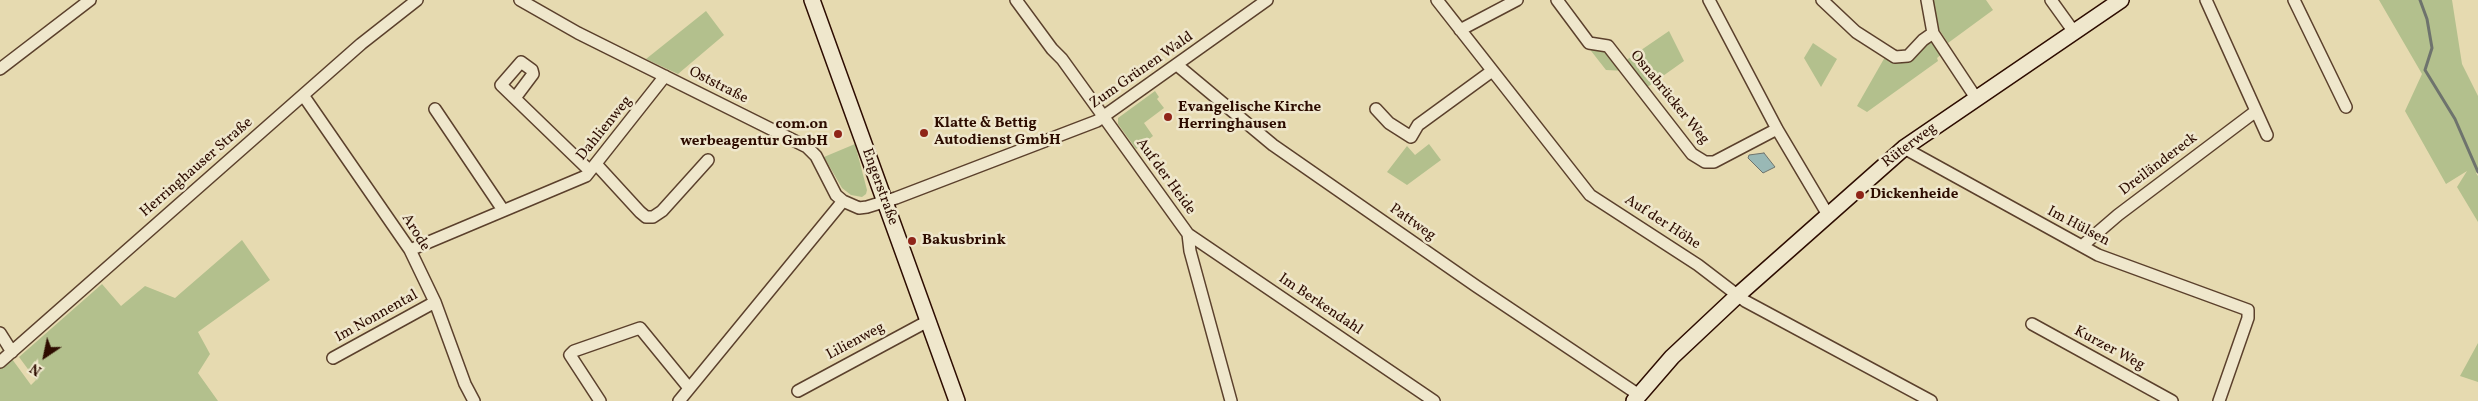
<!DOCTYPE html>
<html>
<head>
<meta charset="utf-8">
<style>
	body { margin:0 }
	#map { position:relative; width:2478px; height:401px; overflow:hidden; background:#e6dab0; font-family:Vollkorn,serif }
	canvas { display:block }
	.north { position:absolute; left:20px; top:331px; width:50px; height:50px; -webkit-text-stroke:4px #efe7cc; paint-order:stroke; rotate:214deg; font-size:14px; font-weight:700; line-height:20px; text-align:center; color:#2d0c00 }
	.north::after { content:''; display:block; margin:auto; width:18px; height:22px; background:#2d0c00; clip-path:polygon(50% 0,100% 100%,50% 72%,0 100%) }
</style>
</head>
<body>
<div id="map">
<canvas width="2478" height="401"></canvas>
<div class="north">N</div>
</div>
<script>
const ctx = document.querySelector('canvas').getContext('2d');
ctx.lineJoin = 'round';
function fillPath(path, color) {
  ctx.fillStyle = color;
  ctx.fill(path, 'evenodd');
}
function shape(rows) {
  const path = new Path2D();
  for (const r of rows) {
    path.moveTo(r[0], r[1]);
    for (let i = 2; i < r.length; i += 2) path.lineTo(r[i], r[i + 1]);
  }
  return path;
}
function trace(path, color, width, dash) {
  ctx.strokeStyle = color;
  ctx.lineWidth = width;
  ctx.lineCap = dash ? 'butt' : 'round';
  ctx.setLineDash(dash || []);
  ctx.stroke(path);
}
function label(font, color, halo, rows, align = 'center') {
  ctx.font = font + ' Vollkorn,serif';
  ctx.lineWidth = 5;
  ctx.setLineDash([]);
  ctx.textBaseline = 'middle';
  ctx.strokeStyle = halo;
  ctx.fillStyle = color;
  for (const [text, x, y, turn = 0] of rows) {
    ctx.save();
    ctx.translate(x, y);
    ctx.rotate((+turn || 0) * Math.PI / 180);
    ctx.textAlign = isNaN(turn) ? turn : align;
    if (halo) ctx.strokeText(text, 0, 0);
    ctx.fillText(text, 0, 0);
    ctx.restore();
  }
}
fillPath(shape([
	[1933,0,1986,0,1993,10,1948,43,1939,29],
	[2379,0,2452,0,2462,64,2478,96,2478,170,2476,173,2478,176,2478,222,2457,187,2467,171,2446,184,2405,111,2422,74],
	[706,11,724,35,678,74,646,59],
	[1669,31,1684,61,1646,88,1625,61],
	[1813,43,1837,59,1821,87,1804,58],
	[1926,43,1935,43,1943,53,1937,58,1938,61,1867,112,1857,106,1885,57,1897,61],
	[1588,47,1607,49,1625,71,1606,70],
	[1155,91,1159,97,1157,99,1164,108,1144,123,1153,136,1136,149,1118,124,1118,118],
	[855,144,867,190,866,194,862,197,851,195,842,188,824,157],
	[1429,144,1441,160,1407,185,1387,172,1407,146,1415,155],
	[242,240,270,280,198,332,210,354,198,373,218,401,0,401,0,369,12,359,31,385,36,380,19,357,102,284,121,306,145,286,175,298],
	[2478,343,2478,382,2460,376]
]), '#b3c08d');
const water = shape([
	[1764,153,1775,167,1763,173,1748,158,1749,155,1764,153]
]);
fillPath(water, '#99b8b5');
trace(water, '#6e736d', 1);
trace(shape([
	[2420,0,2427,19,2432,48,2425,70,2455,119,2478,172]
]), '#6e736d', 3);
const street = shape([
	[520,0,578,33,807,147,816,156,836,195,843,201,859,208,867,207,896,198,1097,121,1267,0],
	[1016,0,1052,49,1062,59,1188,234,1190,251,1231,401],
	[1437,0,1590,195,1698,265,1745,301,1931,401],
	[1557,0,1589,43,1608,46,1692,154,1705,162,1714,162,1777,129],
	[1709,0,1777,129,1828,215],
	[1822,0,1856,32,1895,57,1908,56,1923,40,1933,33],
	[1927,0,1933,33,1976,98],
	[2051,0,2074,32],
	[2206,0,2267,135],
	[2294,0,2346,107],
	[1460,30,1517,0],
	[1177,65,1273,145,1476,286,1639,395],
	[0,69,90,0],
	[303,95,410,250,435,302,465,384,474,401],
	[515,98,533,74,532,70,521,62,501,85,590,171],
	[435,109,503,210],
	[1376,109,1389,123,1411,137,1418,125,1492,71],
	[1904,148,2098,255,2248,310,2248,318,2219,401],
	[596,164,640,212,646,217,653,217,662,211,708,160],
	[1188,234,1434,401],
	[2082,246,2118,215,2256,111],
	[410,250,586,176,665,76],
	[2032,324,2172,401],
	[0,333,12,352],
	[333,358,435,302],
	[0,362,361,44,417,0],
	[798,391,928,321],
	[600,401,570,355,574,351,640,328,689,388],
	[679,401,843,201]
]);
const secondary = shape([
	[812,0,957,401],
	[1634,401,1672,357,1738,295,1904,148,2121,0]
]);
trace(street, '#5b402c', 14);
trace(secondary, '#2d0c00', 18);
trace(street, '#efe7cc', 11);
trace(secondary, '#efe7cc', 15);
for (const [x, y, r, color] of [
	[1168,117,5,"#8f2418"],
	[924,133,5,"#8f2418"],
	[838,134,5,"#8f2418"],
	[1860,195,5,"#8f2418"],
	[912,241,5,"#8f2418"]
]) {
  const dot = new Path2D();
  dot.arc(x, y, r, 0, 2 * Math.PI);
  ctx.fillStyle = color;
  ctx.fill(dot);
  trace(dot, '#efe7cc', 2);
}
label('15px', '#2d0c00', '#efe7cc', [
	["Zum Grünen Wald",1142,71,-35],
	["Oststraße",718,86,27],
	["Osnabrücker Weg",1669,98,51],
	["Dahlienweg",605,129,-51],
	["Rüterweg",1910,146,-37],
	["Dreiländereck",2159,165,-37],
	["Herringhauser Straße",197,168,-41],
	["Auf der Heide",1165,177,54],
	["Engerstraße",879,187,70],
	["Pattweg",1412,223,35],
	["Auf der Höhe",1662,223,33],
	["Im Hülsen",2078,227,28],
	["Arode",415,233,58],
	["Im Berkendahl",1320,305,34],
	["Im Nonnental",377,317,-29],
	["Lilienweg",856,342,-28],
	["Kurzer Weg",2109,349,28]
]);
label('bold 15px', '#2d0c00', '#efe7cc', [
	["Evangelische Kirche",1178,108],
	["Herringhausen",1178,125],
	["Klatte & Bettig",934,124],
	["Autodienst GmbH",934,141],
	["com.on",828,125,"right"],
	["werbeagentur GmbH",828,142,"right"],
	["Dickenheide",1870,195],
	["Bakusbrink",922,241]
], 'left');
</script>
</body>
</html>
